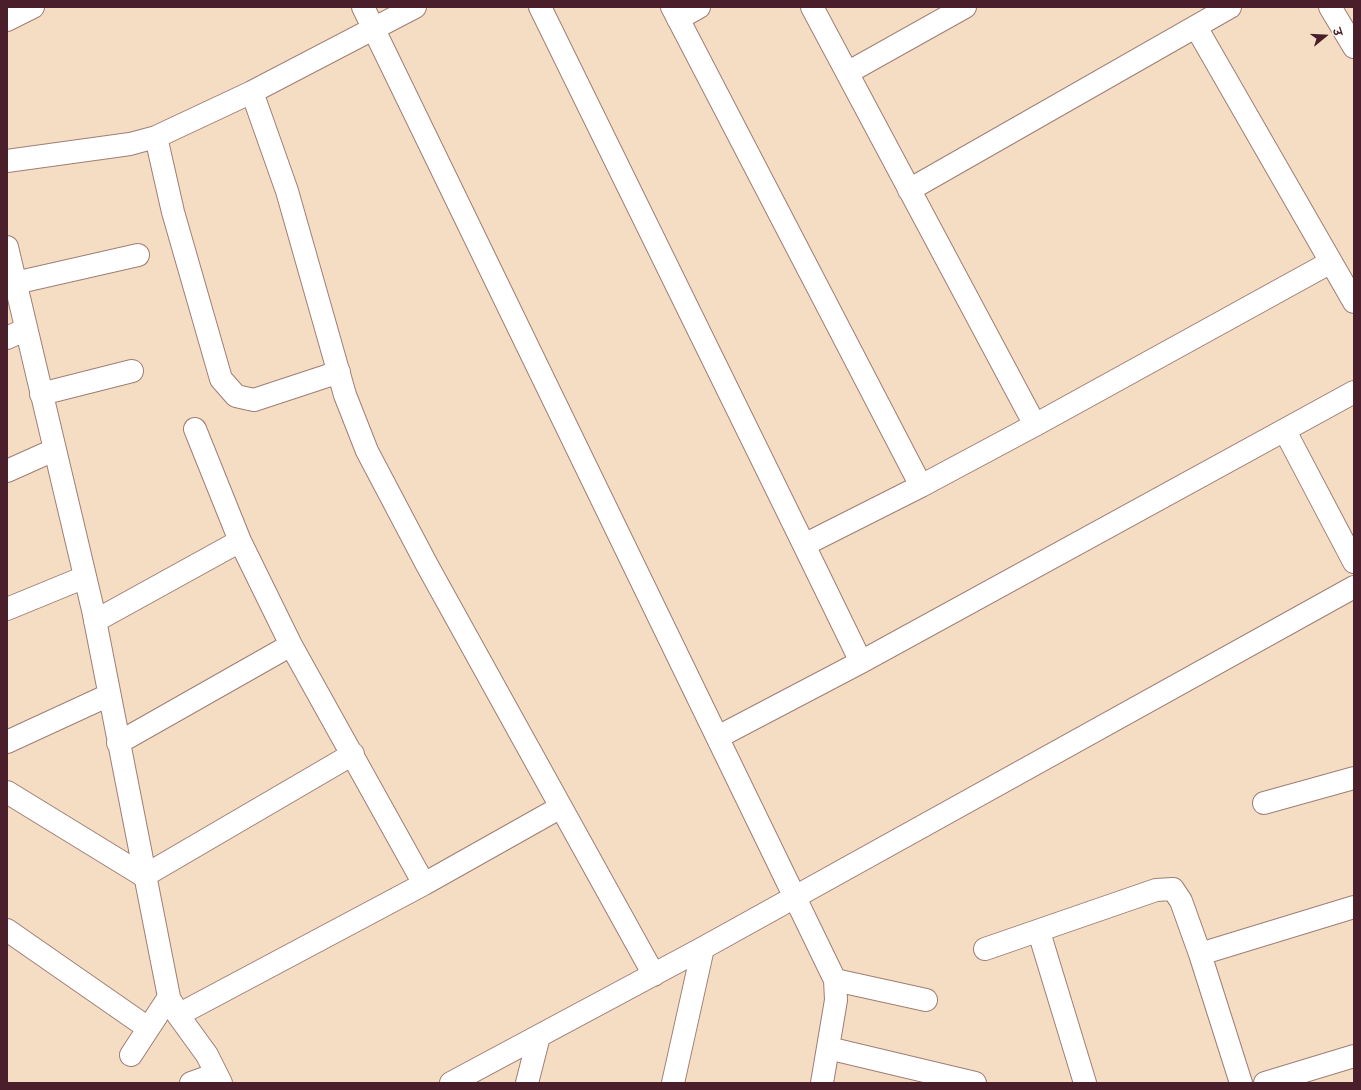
<!DOCTYPE html>
<html>
<head>
<meta charset="utf-8">
<style>
	body { margin:0 }
	#map { position:relative; width:1361px; height:1090px; overflow:hidden; background:#f4ddc2; font-family:Itim,"Playpen Sans Deva",sans-serif }
	canvas { display:block }
	.frame { position:absolute; inset:0; border:8px solid #4a1f2b; pointer-events:none }
	.north { position:absolute; left:1305px; top:16px; width:40px; height:40px; -webkit-text-stroke:3px #fdfcf7; paint-order:stroke; rotate:72deg; font-size:11px; font-weight:700; line-height:16px; text-align:center; color:#4a1f2b }
	.north::after { content:''; display:block; margin:auto; width:14px; height:18px; background:#4a1f2b; clip-path:polygon(50% 0,100% 100%,50% 72%,0 100%) }
</style>
</head>
<body>
<div id="map">
<canvas width="1361" height="1090"></canvas>
<div class="frame"></div>
<div class="north">उ</div>
</div>
<script>
const ctx = document.querySelector('canvas').getContext('2d');
ctx.lineJoin = 'round';
function shape(rows) {
  const path = new Path2D();
  for (const r of rows) {
    path.moveTo(r[0], r[1]);
    for (let i = 2; i < r.length; i += 2) path.lineTo(r[i], r[i + 1]);
  }
  return path;
}
function trace(path, color, width, dash) {
  ctx.strokeStyle = color;
  ctx.lineWidth = width;
  ctx.lineCap = dash ? 'butt' : 'round';
  ctx.setLineDash(dash || []);
  ctx.stroke(path);
}
const minor = shape([
	[363,7,835,980,836,1000,822,1083],
	[540,7,804,545],
	[672,7,921,486,1035,425,812,7],
	[1330,7,1354,47],
	[678,19,699,7],
	[1196,27,1354,302],
	[847,73,965,7],
	[252,92,287,191,345,395,367,451,427,565,654,975],
	[156,137,173,212,221,379,236,396,254,400,339,372],
	[7,161,130,144,156,137,252,92,415,7],
	[909,190,1230,7],
	[7,247,93,610,169,997,131,1055],
	[15,283,138,255],
	[7,338,26,329],
	[41,394,132,371],
	[1035,425,1331,262],
	[1285,431,1354,562],
	[7,471,54,450],
	[240,541,291,645,424,884],
	[7,609,85,577],
	[95,621,240,541,195,429],
	[861,662,804,545,921,486],
	[718,737,861,662,1354,392],
	[7,742,109,695],
	[118,743,291,645],
	[7,792,144,876,353,754],
	[1264,803,1354,778],
	[7,930,148,1028],
	[1039,932,1085,1083],
	[985,949,1156,890,1173,889,1181,901,1200,954,1241,1083],
	[1200,954,1354,907],
	[835,980,926,1000],
	[172,1003,178,1015,207,1055,221,1083],
	[178,1015,424,884,561,807],
	[828,1048,975,1083],
	[191,1083,216,1074],
	[451,1083,703,948,1354,587],
	[527,1083,539,1036],
	[673,1083,703,948],
	[1265,1083,1354,1056]
]);
const tertiary = shape([
	[7,20,33,7]
]);
trace(minor, '#9f7e76', 24);
trace(tertiary, '#9f7e76', 24);
trace(minor, '#fff', 22);
trace(tertiary, '#fff', 22);
</script>
</body>
</html>
